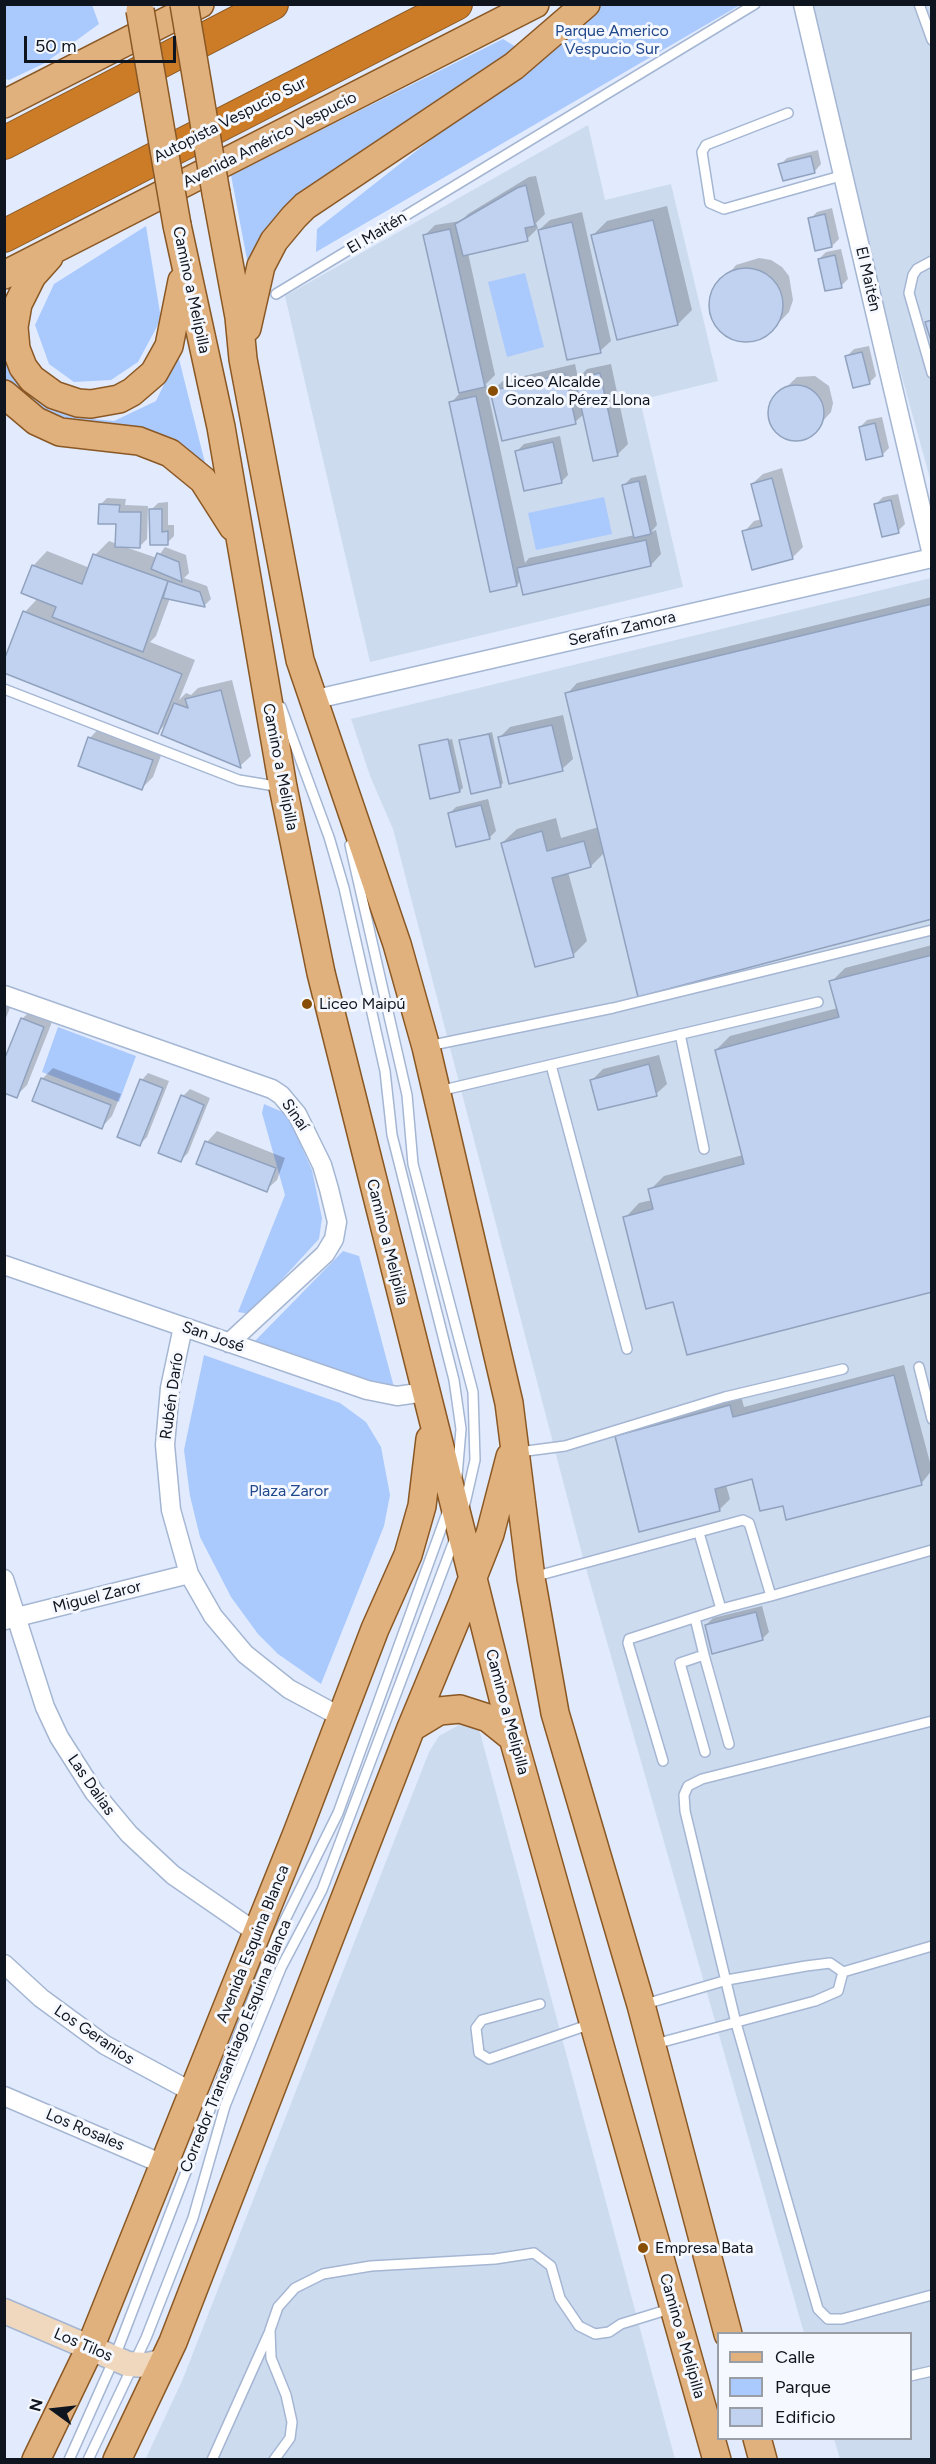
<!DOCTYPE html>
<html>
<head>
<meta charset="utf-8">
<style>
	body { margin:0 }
	#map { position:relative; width:936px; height:2464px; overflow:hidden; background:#e1ebfd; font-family:Figtree,sans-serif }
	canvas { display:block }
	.frame { position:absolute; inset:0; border:6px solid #0f151f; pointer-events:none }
	.legend { position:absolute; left:717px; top:2332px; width:195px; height:108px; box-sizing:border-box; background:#f5f8fe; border:2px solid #999da5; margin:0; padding:8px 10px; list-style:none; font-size:18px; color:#0f151f }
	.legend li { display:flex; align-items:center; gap:12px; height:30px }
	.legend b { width:30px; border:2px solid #999da5 }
	.north { position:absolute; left:24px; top:2380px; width:60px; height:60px; -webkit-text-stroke:4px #f5f8fe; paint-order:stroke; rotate:285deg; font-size:16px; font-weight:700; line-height:24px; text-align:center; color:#0f151f }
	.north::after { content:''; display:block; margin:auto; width:21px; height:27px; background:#0f151f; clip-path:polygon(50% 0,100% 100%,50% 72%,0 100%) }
	.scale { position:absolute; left:24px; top:36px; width:152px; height:27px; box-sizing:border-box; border:3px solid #0f151f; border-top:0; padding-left:8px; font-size:18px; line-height:21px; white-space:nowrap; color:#0f151f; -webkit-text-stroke:4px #f5f8fe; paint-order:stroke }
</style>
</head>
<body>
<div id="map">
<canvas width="936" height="2464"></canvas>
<div class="frame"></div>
<ul class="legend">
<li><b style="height:8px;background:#e0b07d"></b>Calle</li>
<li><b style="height:16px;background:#aac9fd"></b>Parque</li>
<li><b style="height:16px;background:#c1d2f0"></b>Edificio</li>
</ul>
<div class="north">N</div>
<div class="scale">50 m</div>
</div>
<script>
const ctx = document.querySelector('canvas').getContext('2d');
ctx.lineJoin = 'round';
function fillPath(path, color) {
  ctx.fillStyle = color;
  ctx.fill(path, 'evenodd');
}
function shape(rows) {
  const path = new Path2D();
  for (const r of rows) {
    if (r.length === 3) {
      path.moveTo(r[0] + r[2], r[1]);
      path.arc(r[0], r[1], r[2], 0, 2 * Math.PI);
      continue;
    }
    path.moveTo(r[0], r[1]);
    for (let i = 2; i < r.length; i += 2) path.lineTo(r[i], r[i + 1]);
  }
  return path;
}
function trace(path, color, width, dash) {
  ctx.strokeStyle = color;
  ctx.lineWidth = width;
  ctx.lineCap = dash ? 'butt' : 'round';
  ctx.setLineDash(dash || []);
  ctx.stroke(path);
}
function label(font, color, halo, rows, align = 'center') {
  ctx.font = font + ' Figtree,sans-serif';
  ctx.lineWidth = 6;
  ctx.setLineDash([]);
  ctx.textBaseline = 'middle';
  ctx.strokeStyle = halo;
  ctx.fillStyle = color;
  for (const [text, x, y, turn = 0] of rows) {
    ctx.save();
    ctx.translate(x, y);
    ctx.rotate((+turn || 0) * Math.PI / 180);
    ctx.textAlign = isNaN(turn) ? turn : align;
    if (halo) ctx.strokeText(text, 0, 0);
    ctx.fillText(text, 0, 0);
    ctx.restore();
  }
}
fillPath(shape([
	[799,5,931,5,931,482],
	[588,125,605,200,671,184,718,381,640,400,683,587,370,662,285,296],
	[931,578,931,2459,840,2459,834,2439,910,2438,910,2334,804,2333,583,1558,393,829,370,776,351,719],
	[459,1725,479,1729,675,2459,145,2460,182,2381,429,1752,439,1736]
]), '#cddbef');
fillPath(shape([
	[4,5,92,5,99,24,45,63,9,80,5,79],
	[602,5,740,5,316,252,317,229],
	[503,39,516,47,313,189,249,270,231,175],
	[146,226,161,319,138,362,111,380,74,382,49,364,35,325,54,284],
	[525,273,544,347,507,357,488,282],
	[4,329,38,397,83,418,114,421,156,401,178,355,207,471,59,423,5,381],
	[604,497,612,534,536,550,528,513],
	[58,1027,136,1056,119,1102,42,1072],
	[264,1104,287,1114,312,1170,322,1218,319,1239,250,1314,238,1312,285,1195,262,1113],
	[343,1251,359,1256,395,1391,255,1341],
	[204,1355,340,1403,366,1422,381,1447,390,1495,384,1526,321,1684,278,1654,258,1634,231,1597,200,1537,190,1496,184,1450]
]), '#aac9fd');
fillPath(shape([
	[818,150,821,164,815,171,780,165,787,158],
	[536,176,545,214,536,223,538,228,527,239,468,253,495,375,486,384,525,563,529,558,635,535,624,485,631,478,646,475,657,525,651,532,656,530,661,554,651,565,521,580,517,585,451,403,460,393,425,235,435,225,461,221,468,214,529,177],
	[667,206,692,310,678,324,593,235,607,221],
	[832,208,839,239,832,246,810,219,817,212],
	[582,212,611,341,600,351,539,230,550,220],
	[841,249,848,279,841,286,819,259,826,252],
	[759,258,771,260,782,267,789,276,793,300,789,312,769,333,760,339,737,340,718,328,713,318,712,295,736,265],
	[869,346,876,376,869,383,847,356,854,349],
	[575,364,578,378,587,369,611,364,628,444,617,455,584,414,575,422,492,391,503,381],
	[815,376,829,386,833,403,831,412,809,436,792,439,777,431,770,417,773,400,797,377],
	[882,417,889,448,882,455,860,427,867,420],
	[560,436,568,475,561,482,517,451,524,444],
	[782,468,803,547,792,558,744,532,754,521,762,519,752,484,763,474],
	[898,494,905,524,898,531,876,504,883,497],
	[107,498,126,499,125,505,148,506,147,539,140,546,125,547,157,558,165,547,186,555,189,573,184,578,207,586,211,599,205,605,170,598,156,636,150,642,195,660,179,700,186,693,191,695,198,688,232,680,251,756,240,766,163,734,168,722,158,732,25,612,38,598,33,566,47,551,90,568,95,555,109,541,117,544,118,523,100,505],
	[168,502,168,525,174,525,174,536,167,543,151,510,158,503],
	[932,597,932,918,605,852,591,866,568,872,587,941,573,955,502,843,517,829,556,818,561,838,599,827,567,694,577,683],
	[563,715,573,759,562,769,499,738,510,727],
	[100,727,163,750,153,777,142,788,90,738],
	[492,732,503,783,500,786,461,741],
	[452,739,463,788,459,791,421,746],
	[488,799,496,831,489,838,449,814,456,807],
	[932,945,932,1290,675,1300,625,1218,639,1203,652,1200,650,1190,664,1176,743,1155,716,1050,730,1036,838,1008,831,982,845,968],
	[4,997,13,1000,4,1023],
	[33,1008,54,1017,27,1085,16,1096,22,1019],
	[659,1055,667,1084,656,1094,592,1080,603,1069],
	[53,1068,121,1094,112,1116,102,1127,42,1079],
	[148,1073,169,1081,147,1137,140,1144,142,1080],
	[190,1089,210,1098,188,1153,181,1160,183,1096],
	[217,1131,285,1158,277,1180,266,1190,207,1142],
	[904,1365,932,1470,921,1484,784,1504,753,1478,726,1485,730,1499,719,1510,616,1436,627,1425,741,1396,744,1407],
	[762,1606,769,1632,762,1639,706,1625,713,1618]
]), '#0003');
const building = shape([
	[811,156,815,173,783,181,778,164,811,156],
	[526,185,535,226,525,228,528,241,463,256,455,224,517,188,526,185],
	[825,214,832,247,815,251,808,218,825,214],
	[653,220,678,325,617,340,591,235,653,220],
	[572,222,601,353,567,360,538,230,572,222],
	[450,229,485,387,459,393,423,235,450,229],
	[835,255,842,288,825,291,818,259,835,255],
	[746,305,37],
	[932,320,932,344,925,322,932,320],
	[862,352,870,384,853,388,845,356,862,352],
	[600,373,618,456,593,461,575,379,600,373],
	[565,374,576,424,502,441,490,391,565,374],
	[796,413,28],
	[476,396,517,586,490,592,449,402,476,396],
	[875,423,883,456,866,460,859,427,875,423],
	[553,442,562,483,524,491,515,451,553,442],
	[772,478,793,559,752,570,742,531,762,526,751,484,772,478],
	[639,481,651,534,634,538,622,485,639,481],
	[891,500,899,533,882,537,874,504,891,500],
	[99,504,120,505,119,512,141,512,140,548,115,547,116,524,98,524,99,504],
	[149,509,162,509,162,532,168,531,168,545,150,545,149,509],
	[646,540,651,566,523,595,517,568,646,540],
	[157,553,179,562,182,582,151,569,157,553],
	[93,554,168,581,143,652,52,617,56,607,21,593,32,565,82,584,93,554],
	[168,581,200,592,205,607,163,598,168,581],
	[932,604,932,919,638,997,565,693,932,604],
	[23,611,182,674,158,734,4,673,4,660,23,611],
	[221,690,241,768,161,735,174,703,188,708,185,699,221,690],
	[552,725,563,771,509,784,498,737,552,725],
	[489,734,501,787,471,794,459,740,489,734],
	[88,737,153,760,142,790,78,766,88,737],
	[448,739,460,792,430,799,419,745,448,739],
	[481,805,490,839,456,847,448,813,481,805],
	[542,831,547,851,584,841,591,867,552,878,574,957,535,967,501,843,542,831],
	[932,955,932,1292,687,1355,673,1302,646,1309,623,1217,653,1209,648,1189,744,1164,715,1050,839,1017,829,981,932,955],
	[21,1018,44,1027,17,1098,4,1093,4,1060,21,1018],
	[649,1064,657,1096,598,1110,590,1080,649,1064],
	[41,1078,111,1105,102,1129,32,1101,41,1078],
	[140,1079,163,1088,140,1146,117,1137,140,1079],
	[181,1095,204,1105,181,1162,158,1153,181,1095],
	[205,1141,276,1168,267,1192,196,1164,205,1141],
	[894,1375,922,1485,786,1520,783,1506,760,1511,752,1479,715,1489,720,1511,639,1532,615,1436,730,1405,733,1417,894,1375],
	[756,1612,763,1640,712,1654,705,1625,756,1612]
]);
fillPath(building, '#c1d2f0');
trace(building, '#91a2be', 1.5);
const lane = shape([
	[919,4,932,40],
	[788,113,706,145,702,152,710,203,724,209,844,175],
	[932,261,917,269,913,275,909,293,932,373],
	[276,294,755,4],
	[4,689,239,780,281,787],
	[281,707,329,837,344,888,385,1071,392,1135,454,1380,461,1429,457,1476],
	[350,845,407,1095,413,1164,473,1392,475,1460,464,1508],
	[680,1034,704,1149],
	[428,1046,613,1008,932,930],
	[551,1065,627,1349],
	[439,1091,818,1002],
	[919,1367,932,1419],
	[519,1452,565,1446,725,1397,843,1369],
	[533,1577,743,1520,749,1523,751,1529,771,1596,932,1550],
	[721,1609,771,1596],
	[695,1618,704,1655,680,1663,705,1752],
	[704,1655,729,1744],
	[932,1721,702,1779,688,1786,684,1795,685,1811,736,2023,818,2309,828,2319,842,2319,932,2295],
	[663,1761,628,1643,629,1639,721,1609,699,1533],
	[540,2004,482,2020,476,2028,479,2053,489,2059,591,2024],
	[642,2005,727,1980,806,1966,830,1963,843,1972,932,1946],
	[655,2044,815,2001,838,1991,843,1972],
	[910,2376,932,2371],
	[69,2460,114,2359,276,1938,338,1813,448,1510],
	[88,2460,146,2338,193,2218,225,2106,281,1968,322,1890,455,1538],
	[212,2460,269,2333],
	[274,2460,290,2438,292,2422,286,2395,271,2358,270,2330,278,2307,295,2288,323,2274,371,2266,495,2259,534,2253,551,2266,560,2298,579,2326,595,2334,609,2332,621,2324,673,2308]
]);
const street = shape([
	[803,4,932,555],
	[312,700,932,558],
	[4,995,272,1089,281,1095,297,1114,322,1165,329,1189,337,1222,334,1239,325,1254,229,1343],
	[4,1265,367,1390,397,1396,425,1392],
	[183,1327,170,1388,165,1445,171,1510,189,1574,213,1616,245,1654,289,1689,341,1717],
	[4,1579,45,1707,59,1737,94,1792,129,1834,173,1875,257,1933],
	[5,1620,189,1574],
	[4,1964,41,1998,105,2045,194,2093],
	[4,2096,165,2165]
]);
const secondary = shape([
	[4,2311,128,2364,148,2365,165,2361]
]);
const primary = shape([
	[4,104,200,4],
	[216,193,239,317,243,359,300,660,397,944,426,1047,509,1403,531,1578,555,1713,641,2005,728,2334],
	[177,225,221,427,283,787,321,973,513,1738,717,2460],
	[49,257,32,276,18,304,14,327,16,349,23,367,32,379,54,395,78,403,91,404,119,399,132,392,154,373,169,346,182,281],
	[4,275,535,4],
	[247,328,261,266,274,241,294,217,305,206,514,66,586,4],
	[4,394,36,421,60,432,139,441,170,453,203,480,233,527],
	[411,1728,439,1711,460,1709,488,1718,513,1738],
	[757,2438,763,2460],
	[36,2460,90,2348,297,1833,375,1629,408,1555,422,1506,430,1439],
	[117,2460,173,2342,411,1728,462,1605,490,1534,510,1457]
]);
const highway = shape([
	[4,143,272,4],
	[4,236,456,4]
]);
trace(lane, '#a5b6d3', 12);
trace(street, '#a5b6d3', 21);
trace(secondary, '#a5b6d3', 27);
trace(primary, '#8a5824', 30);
trace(highway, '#8a5824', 34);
trace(lane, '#fff', 9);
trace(street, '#fff', 18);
trace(secondary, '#f0d8be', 24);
trace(primary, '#e0b07d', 27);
trace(highway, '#cc7c26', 32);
const primaryBridge = shape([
	[184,4,216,193],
	[140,10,177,225]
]);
trace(primaryBridge, '#8a5824', 30, []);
trace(primaryBridge, '#e0b07d', 27);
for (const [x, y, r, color] of [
	[493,391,6,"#884e06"],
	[307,1004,6,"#884e06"],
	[643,2248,6,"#884e06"]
]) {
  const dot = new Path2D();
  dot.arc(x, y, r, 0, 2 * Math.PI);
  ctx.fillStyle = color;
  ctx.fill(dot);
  trace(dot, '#f5f8fe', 2);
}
label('16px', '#22498c', '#f5f8fe', [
	["Parque Americo",612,31],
	["Vespucio Sur",612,49],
	["Plaza Zaror",289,1491]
]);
label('16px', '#0f151f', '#f5f8fe', [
	["Autopista Vespucio Sur",230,120,-27],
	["Avenida Américo Vespucio",270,140,-27],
	["El Maitén",377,233,-31],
	["El Maitén",868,279,77],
	["Camino a Melipilla",191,290,78],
	["Serafín Zamora",622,629,-13],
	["Camino a Melipilla",280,767,79],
	["Sinaí",295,1115,55],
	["Camino a Melipilla",387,1242,76],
	["San José",213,1337,19],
	["Rubén Darío",172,1396,-82],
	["Miguel Zaror",97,1597,-14],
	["Camino a Melipilla",507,1712,75],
	["Las Dalias",91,1785,55],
	["Avenida Esquina Blanca",253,1944,-68],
	["Los Geranios",94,2035,34],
	["Corredor Transantiago Esquina Blanca",236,2046,-68],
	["Los Rosales",85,2130,23],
	["Camino a Melipilla",682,2336,74],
	["Los Tilos",83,2345,23]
]);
label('16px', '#0f151f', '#f5f8fe', [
	["Liceo Alcalde",505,382],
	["Gonzalo Pérez Llona",505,400],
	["Liceo Maipú",319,1004],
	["Empresa Bata",655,2248]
], 'left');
</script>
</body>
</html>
